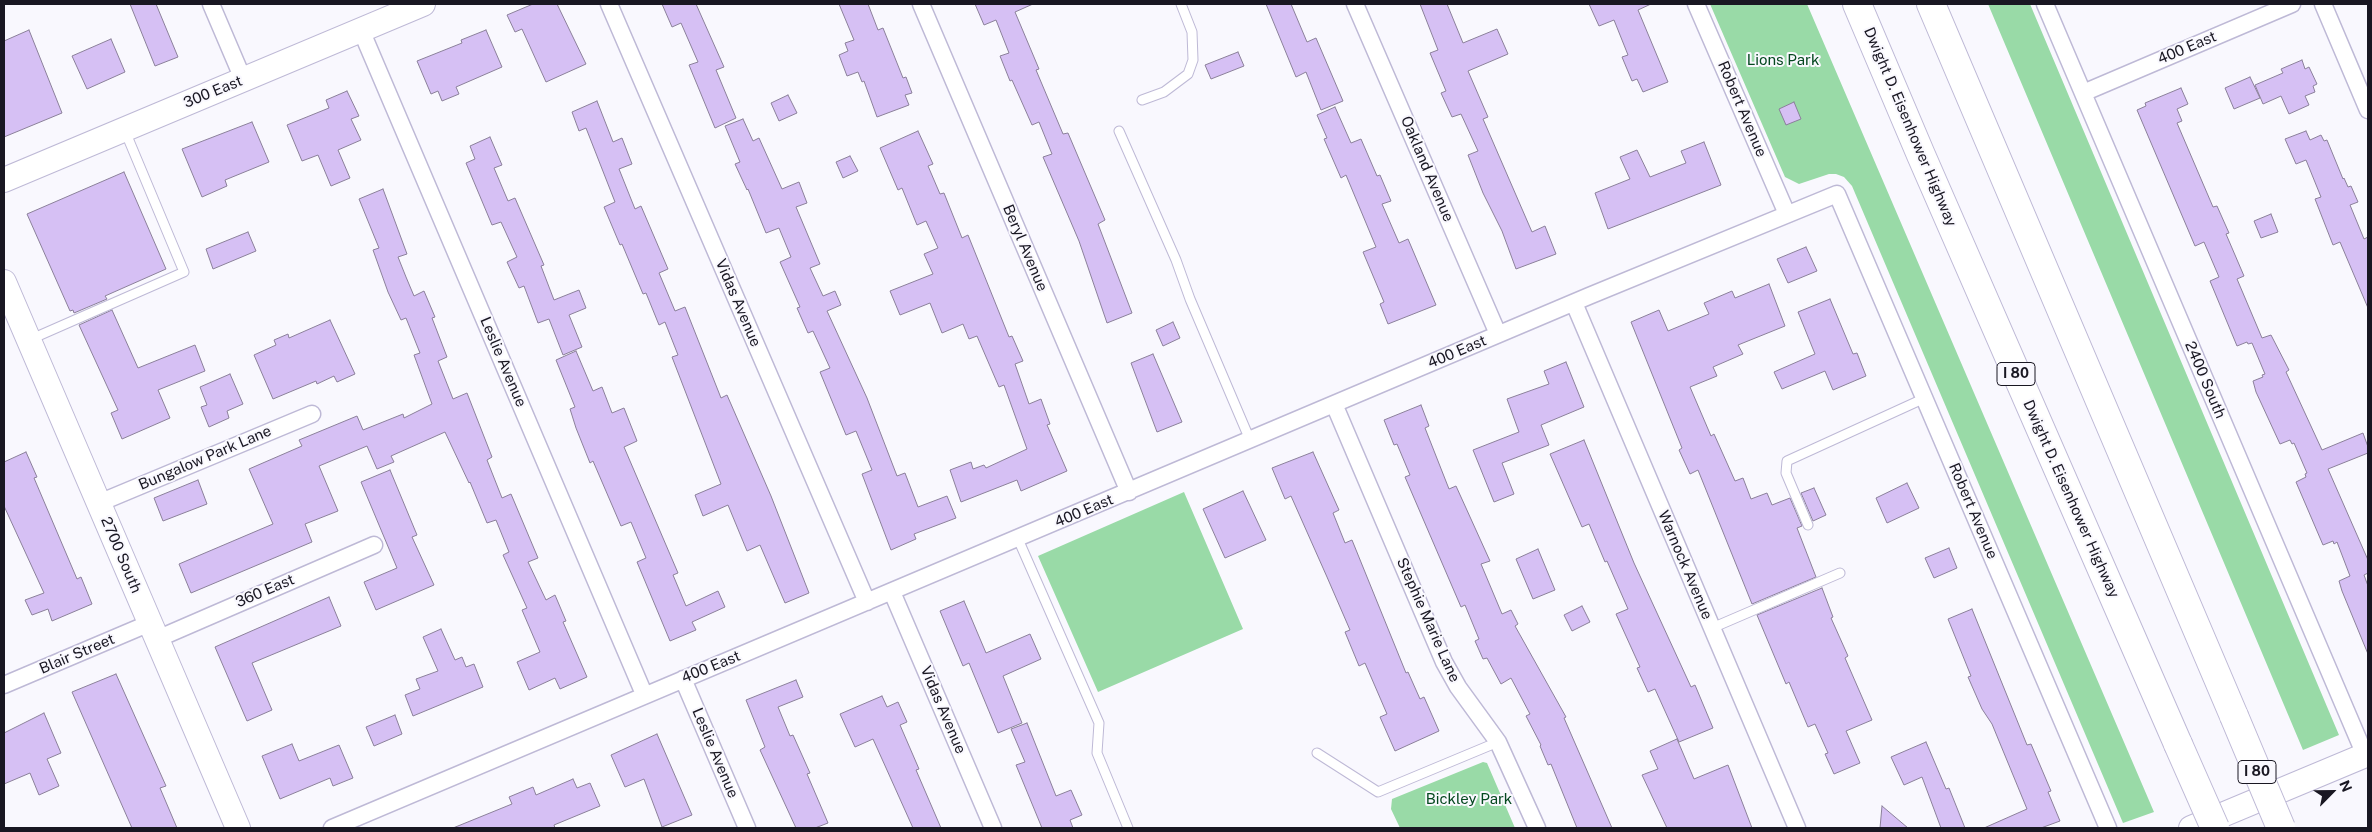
<!DOCTYPE html>
<html>
<head>
<meta charset="utf-8">
<style>
	body { margin:0 }
	#map { position:relative; width:2372px; height:832px; overflow:hidden; background:#f9f8fe; font-family:"Public Sans",sans-serif }
	canvas { display:block }
	.frame { position:absolute; inset:0; border:5px solid #191722; pointer-events:none }
	.north { position:absolute; left:2307px; top:767px; width:50px; height:50px; -webkit-text-stroke:4px #f9f8fe; paint-order:stroke; rotate:67deg; font-size:14px; font-weight:700; line-height:20px; text-align:center; color:#191722 }
	.north::after { content:''; display:block; margin:auto; width:18px; height:22px; background:#191722; clip-path:polygon(50% 0,100% 100%,50% 72%,0 100%) }
</style>
</head>
<body>
<div id="map">
<canvas width="2372" height="832"></canvas>
<div class="frame"></div>
<div class="north">N</div>
</div>
<script>
const ctx = document.querySelector('canvas').getContext('2d');
ctx.lineJoin = 'round';
function fillPath(path, color) {
  ctx.fillStyle = color;
  ctx.fill(path, 'evenodd');
}
function shape(rows) {
  const path = new Path2D();
  for (const r of rows) {
    path.moveTo(r[0], r[1]);
    for (let i = 2; i < r.length; i += 2) path.lineTo(r[i], r[i + 1]);
  }
  return path;
}
function trace(path, color, width, dash) {
  ctx.strokeStyle = color;
  ctx.lineWidth = width;
  ctx.lineCap = dash ? 'butt' : 'round';
  ctx.setLineDash(dash || []);
  ctx.stroke(path);
}
function label(font, color, halo, rows, align = 'center') {
  ctx.font = font + ' "Public Sans",sans-serif';
  ctx.lineWidth = 4;
  ctx.setLineDash([]);
  ctx.textBaseline = 'middle';
  ctx.strokeStyle = halo;
  ctx.fillStyle = color;
  for (const [text, x, y, turn = 0] of rows) {
    ctx.save();
    ctx.translate(x, y);
    ctx.rotate((+turn || 0) * Math.PI / 180);
    ctx.textAlign = isNaN(turn) ? turn : align;
    if (halo) ctx.strokeText(text, 0, 0);
    ctx.fillText(text, 0, 0);
    ctx.restore();
  }
}
fillPath(shape([
	[1710,4,1807,4,2154,812,2123,823,1852,186,1844,177,1836,174,1829,174,1799,184,1785,177],
	[1988,4,2030,4,2339,735,2303,750],
	[1184,492,1243,629,1098,692,1038,556],
	[1483,762,1487,763,1515,828,1400,828,1391,809,1392,799]
]), '#99daa7');
const building = shape([
	[130,4,156,4,178,57,155,66,130,4],
	[533,4,557,4,586,64,546,82,522,29,515,32,507,15,533,4],
	[662,4,696,4,724,67,716,70,736,118,715,128,689,65,698,62,681,23,672,27,662,4],
	[839,4,868,4,878,30,883,28,903,78,906,77,912,93,905,95,909,105,877,117,864,81,862,82,858,72,847,76,839,55,848,51,845,43,854,40,839,4],
	[975,4,1033,4,1015,12,1039,69,1036,70,1063,134,1068,133,1105,220,1098,224,1132,313,1107,323,1079,241,1043,157,1052,154,1039,122,1032,125,1012,80,1010,81,1000,56,1009,53,996,20,984,25,975,4],
	[1266,4,1291,4,1307,42,1316,38,1343,101,1321,110,1306,72,1296,77,1266,4],
	[1420,4,1447,4,1463,43,1497,29,1508,54,1468,71,1488,117,1483,119,1532,232,1545,226,1556,254,1516,269,1502,231,1483,193,1468,155,1478,151,1461,114,1452,117,1441,93,1446,91,1430,53,1438,50,1420,4],
	[1589,4,1651,4,1638,10,1668,82,1643,92,1637,79,1632,81,1622,57,1628,55,1614,20,1599,26,1589,4],
	[29,30,62,113,4,137,4,41,29,30],
	[486,30,502,67,456,87,459,94,442,101,438,91,431,94,417,61,462,43,461,40,486,30],
	[111,39,125,72,87,89,72,56,111,39],
	[1238,52,1244,66,1211,79,1205,65,1238,52],
	[2302,60,2305,69,2309,67,2317,84,2313,86,2315,92,2305,96,2309,105,2289,114,2281,96,2263,104,2255,85,2283,73,2281,69,2302,60],
	[2250,77,2260,98,2234,109,2225,88,2250,77],
	[2181,88,2188,104,2177,109,2182,121,2177,123,2213,207,2217,206,2229,233,2226,234,2244,276,2237,279,2262,338,2271,335,2289,370,2286,372,2322,450,2363,433,2368,447,2368,453,2328,469,2368,560,2368,573,2364,575,2368,586,2368,654,2342,591,2339,581,2350,576,2337,542,2334,544,2333,541,2323,545,2296,482,2306,477,2305,474,2307,473,2294,443,2292,444,2290,440,2280,444,2256,392,2253,381,2263,377,2262,375,2265,374,2252,343,2248,344,2247,342,2237,346,2210,281,2219,277,2204,242,2195,246,2137,110,2146,106,2145,103,2181,88],
	[347,91,359,116,351,119,361,140,338,150,350,178,331,186,318,155,302,161,287,125,329,108,326,100,347,91],
	[788,95,797,113,779,121,771,103,788,95],
	[597,101,613,142,622,138,632,164,619,169,635,209,641,206,668,269,659,273,675,311,685,307,721,398,727,395,771,496,809,593,785,603,760,545,747,551,728,505,703,516,695,495,721,484,672,357,678,355,665,322,659,325,646,293,643,294,622,244,620,245,604,207,615,202,586,128,579,131,572,112,597,101],
	[1794,102,1801,119,1786,125,1779,109,1794,102],
	[1335,107,1351,143,1361,139,1377,176,1380,175,1391,201,1382,204,1399,243,1408,239,1436,305,1388,324,1380,304,1384,302,1363,252,1376,247,1346,175,1341,178,1324,139,1327,138,1317,115,1335,107],
	[743,119,753,141,759,138,782,189,799,182,807,203,796,207,820,264,810,268,823,296,835,291,841,305,827,311,867,398,897,476,905,473,918,507,947,496,956,518,914,534,916,539,891,550,862,474,872,470,856,431,846,435,820,372,830,368,813,331,808,333,797,308,800,307,780,262,791,257,779,228,766,233,748,189,747,190,735,164,740,162,725,126,743,119],
	[252,122,269,162,225,180,227,186,202,197,182,149,252,122],
	[918,131,933,164,928,166,940,194,944,193,962,238,968,235,1009,337,1012,336,1023,361,1015,364,1029,404,1041,399,1050,424,1047,425,1067,471,1021,491,1017,480,961,502,950,470,971,462,973,469,984,465,986,468,1027,449,1004,385,999,387,977,336,969,339,963,324,942,333,930,303,900,315,890,291,933,274,924,254,938,248,926,221,917,225,902,188,898,190,880,148,918,131],
	[2306,131,2310,140,2321,135,2324,141,2327,140,2343,179,2344,178,2348,187,2351,186,2358,202,2350,205,2364,239,2368,237,2368,308,2340,242,2333,245,2315,199,2321,197,2306,160,2296,164,2285,139,2306,131],
	[490,137,502,165,494,168,508,201,515,198,544,265,541,266,554,300,579,290,586,308,569,315,582,347,563,355,549,319,538,323,524,286,519,288,507,262,517,257,501,222,492,225,466,163,475,159,470,146,490,137],
	[1704,142,1721,185,1608,229,1595,193,1630,179,1620,157,1637,150,1650,177,1686,163,1681,151,1704,142],
	[850,156,858,171,843,178,836,162,850,156],
	[124,172,166,269,105,296,107,299,74,313,73,310,70,311,27,214,124,172],
	[383,189,407,254,398,257,406,277,414,296,424,291,435,317,432,318,447,357,438,361,453,399,467,393,492,457,487,460,502,498,511,494,538,558,528,562,546,600,555,595,566,621,563,622,587,677,560,689,555,678,529,690,517,662,540,652,522,610,527,608,503,555,509,552,496,520,487,523,470,482,469,483,445,432,391,456,394,462,377,469,367,446,319,466,338,511,305,524,312,542,191,593,179,564,273,524,249,469,302,446,299,440,357,416,363,430,403,414,404,418,432,404,414,355,420,353,406,318,401,320,388,292,373,250,379,248,359,199,383,189],
	[2271,214,2278,232,2261,238,2254,221,2271,214],
	[248,232,256,251,213,269,206,249,248,232],
	[1806,247,1817,271,1788,283,1777,259,1806,247],
	[1769,284,1785,326,1738,345,1743,354,1713,367,1717,376,1690,387,1711,436,1714,434,1735,481,1743,478,1751,499,1767,493,1772,505,1790,498,1802,526,1797,528,1816,577,1752,604,1698,470,1690,474,1679,450,1682,448,1631,322,1659,310,1668,331,1709,314,1704,303,1732,291,1735,298,1769,284],
	[1830,299,1853,354,1857,353,1866,376,1833,390,1825,371,1782,389,1774,372,1815,354,1798,312,1830,299],
	[112,310,138,368,195,345,205,371,158,390,170,418,122,439,111,413,118,410,79,325,112,310],
	[330,320,355,374,337,382,334,376,317,384,316,381,273,399,254,355,276,345,274,340,288,334,289,338,330,320],
	[1173,322,1180,338,1163,346,1156,330,1173,322],
	[576,351,593,391,602,387,612,413,624,408,637,441,624,447,678,573,673,575,686,606,718,591,725,607,692,622,696,630,670,641,637,562,646,558,631,522,621,526,593,461,590,463,576,428,570,409,575,407,556,360,576,351],
	[1153,354,1182,422,1157,432,1131,363,1153,354],
	[1566,362,1584,407,1541,425,1549,445,1502,463,1514,494,1494,502,1473,450,1519,432,1507,399,1549,384,1544,371,1566,362],
	[230,374,243,404,227,411,229,418,209,427,201,407,207,405,200,387,230,374],
	[1421,405,1429,426,1425,428,1449,489,1456,486,1490,561,1481,564,1502,614,1511,610,1518,624,1515,626,1566,717,1564,718,1612,828,1577,828,1551,764,1548,765,1540,746,1541,745,1526,716,1530,714,1511,678,1501,684,1487,658,1483,659,1475,641,1479,639,1465,605,1461,607,1405,477,1410,475,1397,444,1394,445,1384,420,1421,405],
	[1584,440,1634,563,1691,687,1695,685,1713,728,1679,742,1655,689,1648,692,1637,668,1640,667,1616,614,1628,609,1607,561,1605,562,1589,524,1582,527,1550,454,1584,440],
	[26,452,37,477,34,478,77,579,81,577,92,604,52,621,48,609,32,615,25,600,44,593,4,506,4,462,26,452],
	[1313,452,1339,510,1333,513,1345,543,1352,540,1406,673,1408,672,1420,699,1424,697,1439,731,1395,751,1380,717,1387,714,1365,663,1359,666,1345,632,1350,630,1327,577,1291,496,1285,499,1272,468,1313,452],
	[390,470,417,535,412,537,434,585,376,610,364,582,397,568,361,482,390,470],
	[198,480,207,504,163,521,154,498,198,480],
	[1907,483,1919,508,1887,523,1876,498,1907,483],
	[1814,488,1826,515,1813,521,1801,493,1814,488],
	[1243,491,1266,540,1225,558,1203,509,1243,491],
	[1949,548,1957,568,1934,578,1925,558,1949,548],
	[1538,549,1555,590,1533,599,1516,559,1538,549],
	[1822,588,1833,617,1831,618,1848,656,1845,658,1872,720,1846,731,1860,763,1834,774,1825,754,1828,753,1815,724,1808,727,1789,682,1786,684,1757,615,1822,588],
	[329,597,341,626,252,663,272,710,247,721,215,647,329,597],
	[964,601,986,653,1030,634,1041,659,1003,676,1022,723,998,733,969,663,963,666,940,611,964,601],
	[1582,606,1590,622,1572,631,1564,615,1582,606],
	[1972,609,2027,745,2031,744,2051,791,2048,792,2060,821,2041,828,1984,828,2027,809,1992,724,1982,709,1968,677,1971,676,1948,619,1972,609],
	[441,629,455,660,462,657,466,667,474,664,483,687,413,716,405,695,420,689,416,679,438,671,423,637,441,629],
	[116,674,166,786,160,788,177,828,132,828,72,692,116,674],
	[796,680,803,697,778,707,790,736,793,735,810,773,807,774,828,823,815,828,796,828,760,750,765,747,746,700,796,680],
	[882,696,887,707,898,702,907,722,900,725,919,769,916,770,941,828,913,828,873,739,855,747,840,714,882,696],
	[44,713,61,753,47,759,59,786,39,795,30,773,4,784,4,733,44,713],
	[395,715,402,734,374,746,366,727,395,715],
	[1027,723,1056,796,1071,790,1082,815,1070,820,1073,828,1042,828,1016,765,1025,762,1011,729,1027,723],
	[657,734,692,815,662,827,644,779,625,787,611,755,657,734],
	[1677,739,1694,779,1728,765,1752,828,1667,828,1642,775,1658,769,1650,751,1677,739],
	[1926,742,1946,789,1949,788,1965,828,1941,828,1922,777,1904,785,1891,757,1926,742],
	[292,744,299,761,339,745,353,778,333,786,330,778,280,799,262,756,292,744],
	[573,779,577,788,590,783,600,806,554,825,555,828,453,828,512,804,509,797,533,787,536,795,573,779],
	[1882,806,1908,828,1880,828,1882,806]
]);
fillPath(building, '#d6c0f4');
trace(building, '#8b809a', 1);
const lane = shape([
	[1142,100,1164,92,1188,74,1193,60,1192,32,1181,4],
	[1119,131,1176,260,1190,299,1250,440],
	[29,340,184,272,125,131],
	[1808,525,1786,473,1787,461,1925,398],
	[1018,539,1099,723,1097,753,1128,828],
	[1712,628,1840,573],
	[1317,753,1378,792,1498,742]
]);
const street = shape([
	[211,4,243,79],
	[609,4,867,602],
	[921,4,1129,492],
	[1355,4,1498,334],
	[1696,4,1787,214],
	[2045,4,2365,755],
	[2323,4,2368,110],
	[361,30,644,694],
	[2083,93,2292,4],
	[1574,303,1797,828],
	[1334,404,1444,662,1458,687,1498,742,1537,828],
	[99,503,312,414],
	[892,592,993,828],
	[157,639,374,545],
	[683,679,747,828],
	[4,685,150,623],
	[332,828,1589,296,1837,194,2108,828]
]);
const secondary = shape([
	[4,180,423,4],
	[4,282,238,828],
	[2191,828,2368,754]
]);
const highway = shape([
	[1857,4,1921,155,2178,744],
	[1931,4,2234,716]
]);
trace(lane, '#beb9d6', 11);
trace(street, '#beb9d6', 19);
trace(secondary, '#beb9d6', 26);
trace(highway, '#beb9d6', 30);
trace(lane, '#fff', 9);
trace(street, '#fff', 16);
trace(secondary, '#fff', 24);
trace(highway, '#fff', 28);
const highwayBridge = shape([
	[2234,716,2281,828],
	[2178,744,2215,828]
]);
trace(highwayBridge, '#beb9d6', 30, []);
trace(highwayBridge, '#fff', 28);
for (const [x, y, w] of [
	[2016,374,38],
	[2257,772,38]
]) {
  const box = new Path2D();
  box.roundRect(x - w / 2, y - 11.5, w, 23, 4);
  ctx.fillStyle = '#f9f8fe';
  ctx.fill(box);
  trace(box, '#191722', 1);
}
label('bold 14px', '#191722', null, [
	["I 80",2016,374],
	["I 80",2257,772]
]);
label('15px', '#191722', '#f9f8fe', [
	["400 East",2187,48,-23],
	["300 East",213,92,-22],
	["Robert Avenue",1742,109,67],
	["Dwight D. Eisenhower Highway",1910,127,67],
	["Oakland Avenue",1427,169,67],
	["Beryl Avenue",1025,248,67],
	["Vidas Avenue",738,303,67],
	["400 East",1457,352,-23],
	["Leslie Avenue",503,362,67],
	["2400 South",2205,380,67],
	["Bungalow Park Lane",205,458,-23],
	["Dwight D. Eisenhower Highway",2071,499,66],
	["400 East",1084,511,-23],
	["Robert Avenue",1973,511,67],
	["2700 South",121,555,67],
	["Warnock Avenue",1685,565,67],
	["360 East",265,591,-23],
	["Stephie Marie Lane",1428,620,66],
	["Blair Street",77,654,-23],
	["400 East",711,667,-22],
	["Vidas Avenue",943,710,67],
	["Leslie Avenue",715,753,67]
]);
label('15px', '#04481f', '#f9f8fe', [
	["Lions Park",1783,60],
	["Bickley Park",1469,799]
]);
</script>
</body>
</html>
